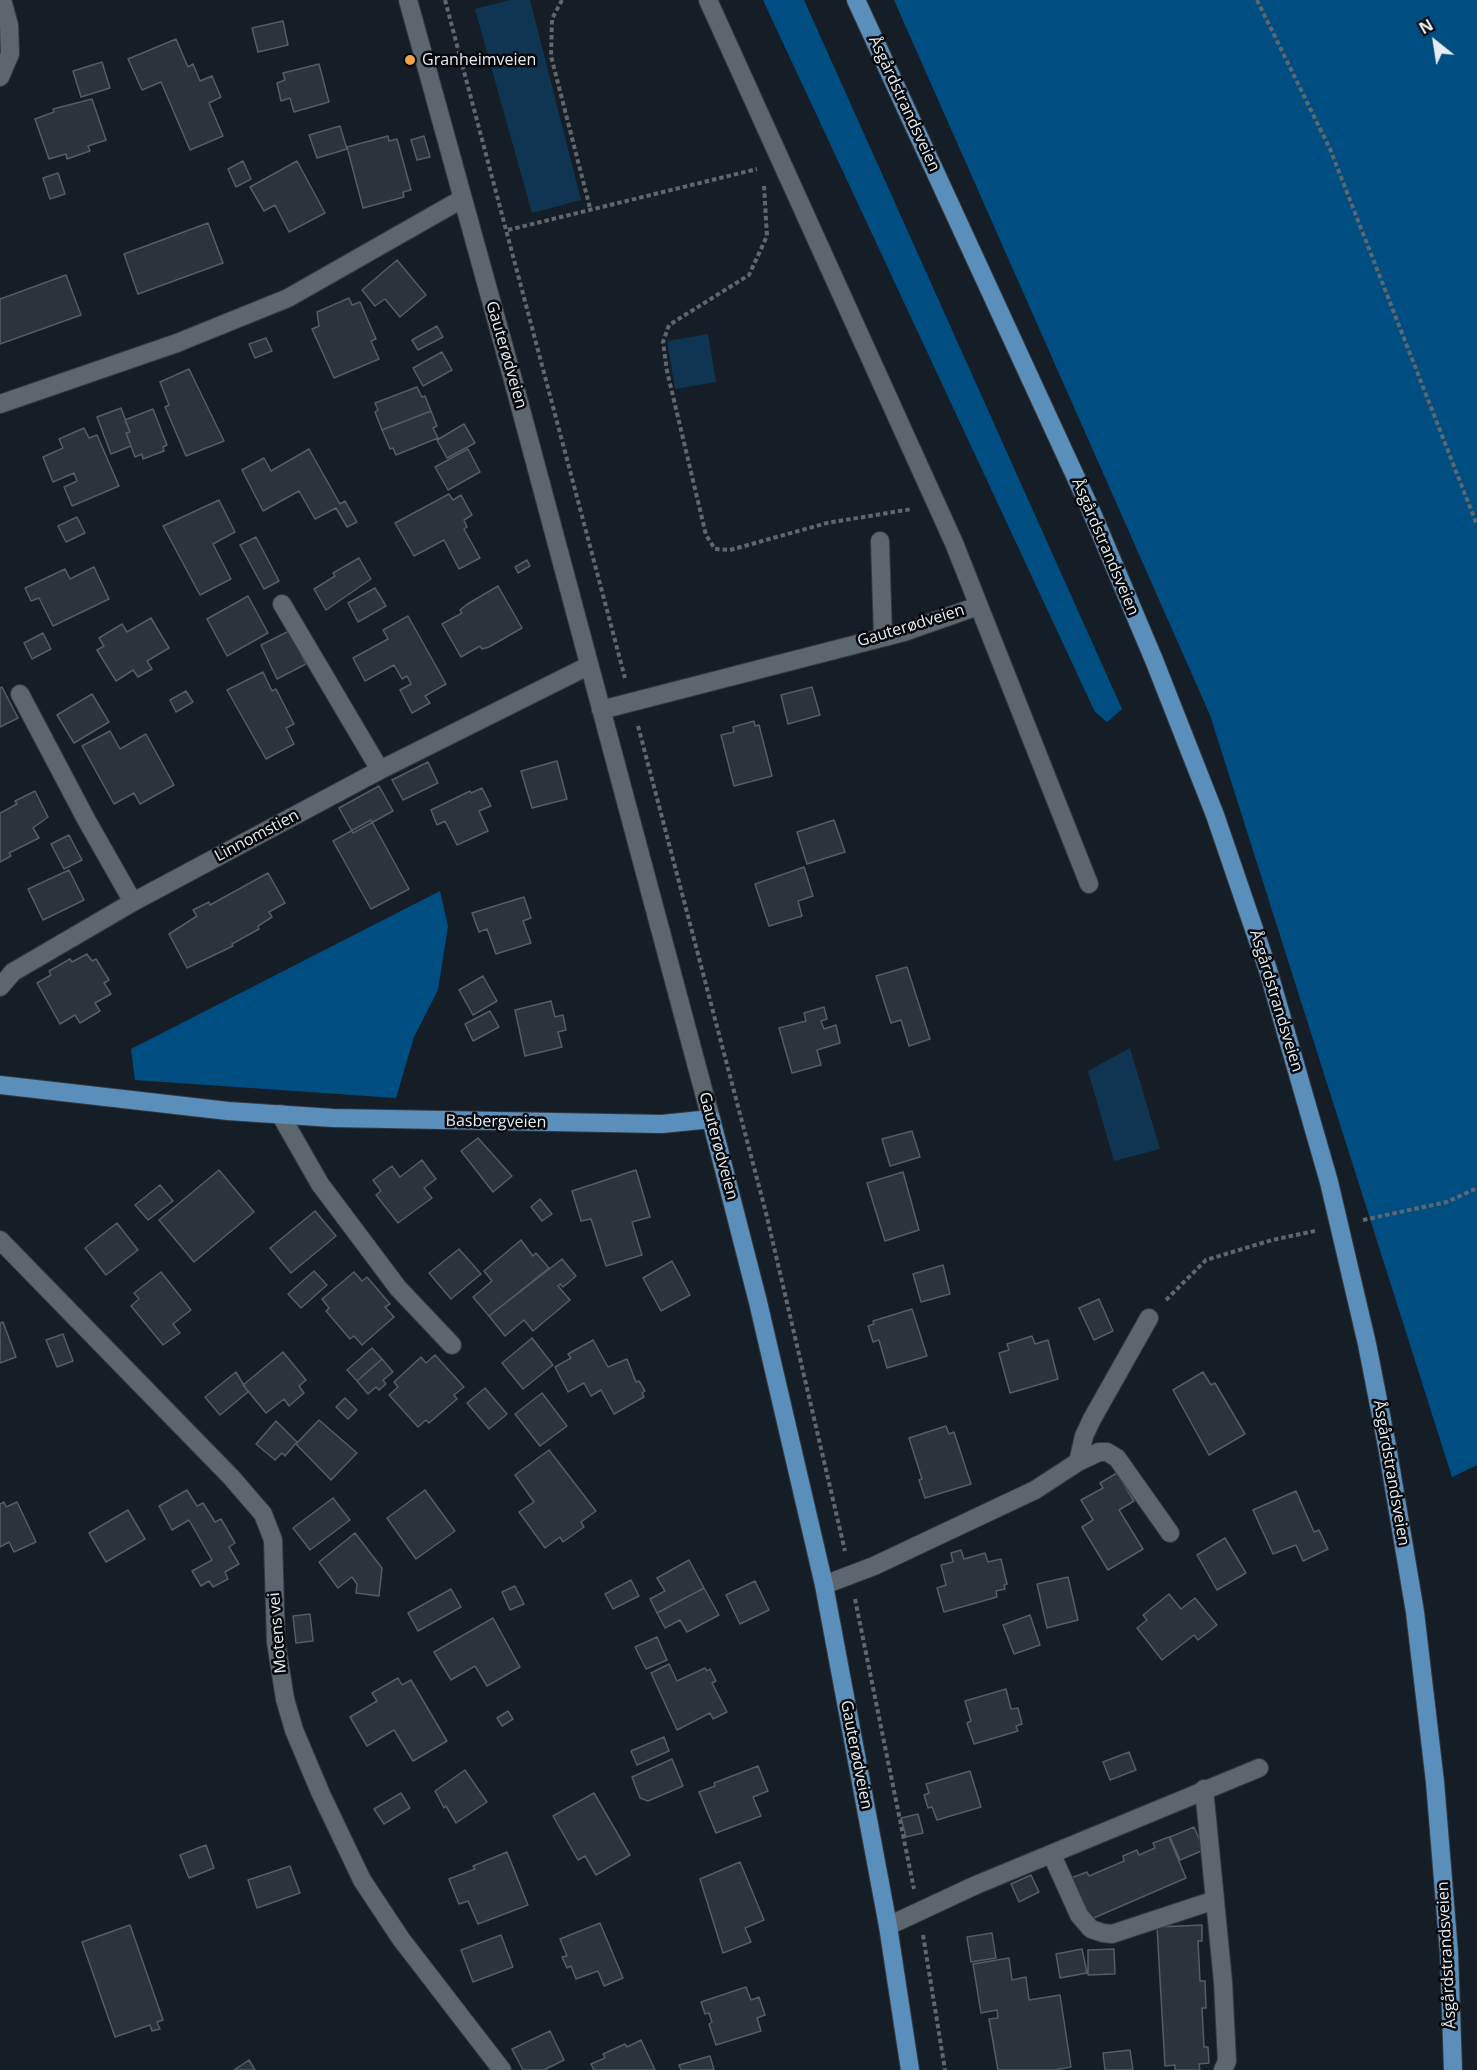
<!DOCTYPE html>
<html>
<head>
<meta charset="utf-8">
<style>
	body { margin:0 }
	#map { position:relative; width:1477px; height:2070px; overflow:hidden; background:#151e26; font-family:"Open Sans",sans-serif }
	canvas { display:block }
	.north { position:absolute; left:1405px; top:12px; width:60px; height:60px; -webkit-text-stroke:4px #05080b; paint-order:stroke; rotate:330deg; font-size:16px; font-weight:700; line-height:24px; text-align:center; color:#e6ecf1 }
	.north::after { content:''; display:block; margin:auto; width:21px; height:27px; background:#e6ecf1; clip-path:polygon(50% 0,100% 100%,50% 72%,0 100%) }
</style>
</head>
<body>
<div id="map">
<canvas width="1477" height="2070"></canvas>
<div class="north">N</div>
</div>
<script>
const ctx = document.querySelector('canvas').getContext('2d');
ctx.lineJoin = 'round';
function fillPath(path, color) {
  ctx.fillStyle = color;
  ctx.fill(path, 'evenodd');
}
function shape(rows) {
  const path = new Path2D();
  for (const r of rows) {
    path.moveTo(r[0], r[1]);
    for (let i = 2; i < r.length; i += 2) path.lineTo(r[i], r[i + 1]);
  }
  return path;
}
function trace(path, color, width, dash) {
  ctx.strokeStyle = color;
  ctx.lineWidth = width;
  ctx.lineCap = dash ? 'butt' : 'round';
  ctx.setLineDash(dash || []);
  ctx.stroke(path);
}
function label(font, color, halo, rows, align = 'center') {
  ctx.font = font + ' "Open Sans",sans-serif';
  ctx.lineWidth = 5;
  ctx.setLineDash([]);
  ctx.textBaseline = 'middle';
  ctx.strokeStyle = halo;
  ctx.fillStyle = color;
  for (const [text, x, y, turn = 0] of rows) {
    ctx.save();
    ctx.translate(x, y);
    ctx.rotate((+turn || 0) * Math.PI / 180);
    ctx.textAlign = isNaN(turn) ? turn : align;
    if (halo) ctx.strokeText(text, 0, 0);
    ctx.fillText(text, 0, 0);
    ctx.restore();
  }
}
fillPath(shape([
	[510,0,530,0,581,200,532,213,475,9],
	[708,334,716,382,675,389,667,341],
	[1130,1048,1160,1149,1114,1161,1088,1071]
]), '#103552');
fillPath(shape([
	[763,0,804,0,1122,709,1107,722,1095,712],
	[894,0,1477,0,1477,1465,1452,1477,1210,715],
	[440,891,448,926,438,990,414,1037,396,1098,135,1080,131,1049]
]), '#004e81');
const building = shape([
	[283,21,288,45,258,52,252,28,283,21],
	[176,39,188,67,193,64,200,81,212,76,221,97,209,103,223,136,190,150,161,82,142,90,128,59,176,39],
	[102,62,110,88,81,97,73,71,102,62],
	[319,64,329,102,294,112,290,98,281,101,277,83,285,80,283,73,319,64],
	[92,99,106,140,88,146,90,151,67,159,66,154,49,159,35,119,54,112,53,109,92,99],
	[340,126,347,149,317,158,309,135,340,126],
	[388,136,389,141,397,139,411,190,403,192,404,197,363,208,347,147,388,136],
	[424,136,430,157,417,160,411,140,424,136],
	[243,161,251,179,236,187,228,169,243,161],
	[297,161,325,213,289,232,275,205,264,211,250,187,297,161],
	[58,173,65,194,50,199,43,178,58,173],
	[208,223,223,263,138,294,124,254,208,223],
	[397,260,426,295,400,317,385,299,375,306,362,290,397,260],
	[66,275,81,315,0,344,0,299,66,275],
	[349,298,352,305,360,302,376,339,371,341,379,359,334,378,312,329,319,326,317,312,349,298],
	[437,326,443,337,418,350,412,340,437,326],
	[266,338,272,351,255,358,249,344,266,338],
	[442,352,452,370,423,386,413,368,442,352],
	[189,369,224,441,186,456,165,407,169,405,160,382,189,369],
	[417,387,422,397,425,396,431,411,382,430,375,412,378,410,375,403,417,387],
	[121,408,130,432,126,433,131,446,111,454,97,417,121,408],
	[153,409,167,445,163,447,164,451,143,459,142,454,135,457,126,433,130,432,125,420,153,409],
	[431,411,437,426,433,428,438,438,396,455,393,448,390,449,382,430,431,411],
	[464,424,475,443,447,458,437,440,464,424],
	[84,428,89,438,97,435,119,486,72,506,64,487,77,481,74,473,53,482,43,457,63,448,59,439,84,428],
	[309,449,340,504,345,501,357,522,347,527,336,508,315,519,299,491,263,511,242,470,264,458,271,471,309,449],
	[468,449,480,472,448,490,435,467,468,449],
	[449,494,453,500,461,495,472,515,464,520,467,527,464,529,480,558,459,569,444,540,414,556,395,523,449,494],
	[219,500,235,532,213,544,231,579,200,595,163,526,219,500],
	[77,517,85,533,66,542,58,526,77,517],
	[256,537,279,581,264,589,240,545,256,537],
	[359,558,371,579,326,610,314,589,335,576,333,573,359,558],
	[527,560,530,566,518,573,515,567,527,560],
	[94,567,109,599,53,626,39,598,31,601,25,588,65,569,70,579,94,567],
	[498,586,522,628,489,647,482,649,480,646,461,657,442,624,462,613,460,610,466,605,498,586],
	[375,588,386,606,358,622,348,603,375,588],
	[248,596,268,633,227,656,207,619,248,596],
	[408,616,446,684,425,696,430,703,412,713,400,690,411,684,407,676,402,679,394,665,365,681,353,658,388,639,383,630,408,616],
	[151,618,169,648,147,661,152,669,138,677,133,670,116,681,97,650,104,646,99,638,122,624,127,632,151,618],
	[289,631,306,664,277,679,261,645,289,631],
	[43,633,51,649,32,659,24,643,43,633],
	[263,672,272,691,276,689,294,724,286,728,294,744,266,759,227,690,263,672],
	[2,687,18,718,0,727,0,688,2,687],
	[812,687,820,715,788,724,781,695,812,687],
	[186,691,193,702,176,712,170,700,186,691],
	[92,694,109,722,74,743,57,715,92,694],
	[754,721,755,726,759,725,772,776,734,786,721,735,734,732,733,727,754,721],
	[110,731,120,749,146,734,174,785,140,804,134,793,114,804,82,746,110,731],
	[557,761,567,799,532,808,521,771,557,761],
	[428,762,438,783,403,800,392,780,428,762],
	[379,786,393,811,353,833,339,808,379,786],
	[482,788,491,806,479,811,488,831,457,845,445,821,437,825,431,810,470,791,471,793,482,788],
	[35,791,48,817,33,828,39,838,9,853,11,856,0,862,0,813,17,804,15,801,35,791],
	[371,820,409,889,371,909,333,841,371,820],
	[834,820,845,852,807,864,797,832,834,820],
	[69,835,82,860,64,869,51,844,69,835],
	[804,867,813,896,798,901,802,916,769,926,755,884,804,867],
	[69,870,84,900,43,920,28,889,69,870],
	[268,873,285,903,269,912,272,917,258,926,259,929,232,944,233,946,187,968,169,934,197,916,193,910,209,902,210,905,268,873],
	[524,897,531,918,523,921,531,943,496,954,487,929,479,932,472,913,524,897],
	[87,954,92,961,96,959,109,980,104,983,111,994,95,1003,100,1011,80,1023,75,1015,60,1024,37,983,51,975,49,971,70,959,72,962,87,954],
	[907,967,930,1039,909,1046,901,1020,891,1023,876,976,907,967],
	[483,976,497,1001,473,1015,459,990,483,976],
	[551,1001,555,1017,563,1015,566,1030,558,1032,562,1047,525,1056,515,1010,551,1001],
	[824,1007,827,1019,821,1021,824,1029,836,1025,840,1043,817,1050,821,1065,792,1073,779,1028,806,1021,804,1013,824,1007],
	[490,1011,499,1027,473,1041,465,1024,490,1011],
	[912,1131,920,1157,890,1166,882,1139,912,1131],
	[478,1138,512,1176,493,1192,461,1151,478,1138],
	[422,1160,436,1179,424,1188,432,1198,398,1223,376,1195,381,1191,373,1180,392,1166,400,1177,422,1160],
	[219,1170,254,1212,194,1262,159,1220,219,1170],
	[636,1170,650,1217,632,1222,642,1255,606,1266,591,1219,581,1221,572,1191,636,1170],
	[903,1172,919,1230,885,1241,867,1183,903,1172],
	[160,1185,173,1201,148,1220,135,1205,160,1185],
	[540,1199,552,1214,542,1221,531,1207,540,1199],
	[315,1211,336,1236,291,1273,270,1248,315,1211],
	[117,1223,138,1250,106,1275,85,1248,117,1223],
	[521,1240,533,1256,536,1253,549,1268,489,1316,473,1297,492,1281,484,1271,521,1240],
	[459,1249,481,1274,451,1299,429,1273,459,1249],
	[562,1259,576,1276,563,1287,560,1284,558,1286,570,1300,533,1331,524,1320,505,1336,489,1316,562,1259],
	[672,1261,690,1295,661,1311,643,1278,672,1261],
	[943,1265,950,1294,921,1302,913,1274,943,1265],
	[314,1271,327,1285,301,1308,288,1294,314,1271],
	[161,1272,191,1310,173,1324,180,1333,163,1345,131,1306,139,1299,134,1293,161,1272],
	[354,1272,362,1281,367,1277,390,1304,385,1307,394,1317,362,1345,354,1336,350,1339,326,1311,329,1308,322,1299,354,1272],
	[1099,1299,1113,1331,1094,1340,1079,1308,1099,1299],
	[912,1309,927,1356,887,1368,879,1340,873,1342,868,1326,874,1324,873,1321,912,1309],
	[3,1322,16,1357,0,1363,0,1323,3,1322],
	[63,1334,73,1361,57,1367,46,1340,63,1334],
	[1032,1336,1035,1344,1048,1340,1058,1379,1010,1393,999,1353,1009,1350,1007,1344,1032,1336],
	[532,1338,553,1365,523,1389,502,1363,532,1338],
	[593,1340,608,1367,627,1359,636,1382,639,1381,645,1391,642,1393,644,1397,614,1414,601,1390,591,1396,584,1383,568,1392,555,1367,571,1358,568,1354,593,1340],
	[372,1348,382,1359,357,1381,347,1370,372,1348],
	[283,1352,306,1380,299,1386,304,1393,289,1406,284,1399,266,1413,243,1385,283,1352],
	[435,1355,464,1387,454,1395,457,1399,429,1423,426,1420,418,1427,389,1395,398,1387,394,1382,421,1357,426,1363,435,1355],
	[382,1359,393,1372,383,1380,386,1384,379,1390,376,1387,368,1394,357,1381,382,1359],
	[236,1372,248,1392,220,1415,205,1397,236,1372],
	[1203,1372,1211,1385,1215,1383,1245,1434,1209,1455,1173,1390,1203,1372],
	[485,1388,507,1414,489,1429,467,1403,485,1388],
	[542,1393,567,1426,540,1446,515,1414,542,1393],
	[345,1398,357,1410,348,1419,336,1407,345,1398],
	[319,1420,357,1453,331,1480,296,1444,319,1420],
	[276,1421,297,1442,285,1456,282,1453,275,1460,256,1444,276,1421],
	[946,1426,949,1434,954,1432,971,1484,925,1498,919,1480,922,1479,909,1438,946,1426],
	[549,1450,596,1511,581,1522,584,1527,563,1542,560,1537,545,1548,519,1512,534,1502,515,1475,549,1450],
	[1117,1473,1134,1501,1119,1510,1143,1549,1108,1570,1082,1527,1093,1520,1081,1500,1103,1488,1100,1483,1117,1473],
	[187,1490,197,1506,203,1503,215,1522,221,1519,235,1543,229,1547,239,1564,225,1572,228,1579,213,1587,209,1581,201,1586,192,1571,212,1560,189,1520,172,1530,159,1506,187,1490],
	[425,1490,455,1531,416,1559,387,1518,425,1490],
	[1296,1491,1314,1532,1319,1530,1328,1549,1303,1561,1296,1545,1273,1554,1253,1510,1296,1491],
	[333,1498,350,1520,310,1550,293,1528,333,1498],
	[4,1502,6,1507,17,1502,36,1542,14,1552,9,1542,0,1547,0,1504,4,1502],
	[128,1510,145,1539,106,1562,89,1533,128,1510],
	[355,1533,382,1568,379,1596,356,1593,357,1584,352,1577,338,1588,319,1562,355,1533],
	[1225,1538,1246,1573,1217,1590,1197,1555,1225,1538],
	[961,1550,964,1559,985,1553,988,1562,1001,1559,1007,1584,1004,1585,1005,1589,996,1591,997,1597,944,1612,937,1588,946,1585,941,1565,953,1562,951,1553,961,1550],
	[689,1560,704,1588,657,1613,650,1599,665,1591,657,1578,689,1560],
	[1068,1577,1078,1620,1047,1628,1037,1584,1068,1577],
	[631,1580,639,1596,613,1609,605,1594,631,1580],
	[755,1581,769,1610,740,1624,726,1595,755,1581],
	[515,1586,524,1604,510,1610,502,1592,515,1586],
	[704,1588,719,1615,687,1632,680,1620,665,1628,657,1613,704,1588],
	[451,1589,461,1607,418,1631,408,1613,451,1589],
	[1169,1594,1181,1609,1195,1598,1217,1625,1198,1640,1194,1635,1162,1660,1137,1628,1147,1620,1143,1615,1169,1594],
	[310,1614,313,1641,296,1643,293,1616,310,1614],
	[1030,1615,1040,1645,1014,1654,1003,1625,1030,1615],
	[493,1618,520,1667,487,1686,475,1666,451,1680,434,1652,493,1618],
	[657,1637,667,1660,646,1669,635,1647,657,1637],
	[669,1664,677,1681,705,1668,707,1671,710,1669,716,1681,712,1683,727,1712,713,1719,710,1713,677,1730,651,1673,669,1664],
	[398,1678,402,1685,411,1680,447,1741,413,1761,394,1730,367,1746,350,1717,377,1701,372,1693,398,1678],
	[1006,1689,1011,1709,1018,1708,1022,1724,1016,1726,1018,1731,974,1744,967,1723,971,1721,965,1701,1006,1689],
	[508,1711,513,1719,502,1726,497,1718,508,1711],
	[664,1737,669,1751,637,1765,631,1751,664,1737],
	[1129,1752,1136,1770,1110,1780,1103,1762,1129,1752],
	[672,1759,683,1786,648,1801,640,1798,632,1777,672,1759],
	[758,1766,768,1791,753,1797,761,1816,716,1833,699,1792,715,1786,714,1783,758,1766],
	[465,1770,487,1802,456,1823,446,1806,444,1808,435,1791,465,1770],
	[970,1771,981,1807,937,1820,932,1807,928,1808,924,1795,929,1793,926,1784,970,1771],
	[401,1793,410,1808,384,1824,374,1809,401,1793],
	[594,1793,630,1855,596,1875,585,1856,578,1860,553,1816,594,1793],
	[918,1814,923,1833,906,1837,901,1818,918,1814],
	[1194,1827,1204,1850,1180,1860,1170,1837,1194,1827],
	[1169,1837,1186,1878,1089,1920,1071,1878,1087,1872,1089,1876,1124,1861,1123,1856,1137,1850,1139,1855,1155,1848,1153,1843,1169,1837],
	[206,1845,214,1868,189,1878,180,1855,206,1845],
	[507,1852,528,1905,478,1924,468,1901,459,1904,449,1879,475,1869,473,1866,507,1852],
	[740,1862,764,1920,745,1928,751,1942,723,1953,700,1879,740,1862],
	[290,1866,300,1893,257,1908,248,1880,290,1866],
	[1031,1875,1039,1892,1019,1902,1011,1884,1031,1875],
	[600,1923,623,1978,604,1986,598,1971,576,1979,571,1966,567,1968,562,1957,567,1956,560,1939,600,1923],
	[130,1925,163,2020,157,2022,160,2029,152,2031,150,2025,115,2037,82,1942,130,1925],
	[1202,1925,1202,1941,1198,1941,1200,1981,1205,1981,1206,2008,1202,2008,1204,2047,1208,2047,1209,2063,1199,2064,1200,2070,1175,2070,1175,2065,1165,2066,1157,1927,1202,1925],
	[992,1933,996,1958,971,1962,967,1937,992,1933],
	[501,1935,513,1967,473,1982,461,1950,501,1935],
	[1082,1949,1087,1973,1060,1978,1056,1954,1082,1949],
	[1114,1949,1115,1974,1088,1975,1088,1950,1114,1949],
	[1009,1958,1012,1980,1026,1977,1029,2000,1060,1995,1071,2067,1054,2070,998,2070,989,2019,998,2018,997,2010,981,2013,973,1964,1009,1958],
	[746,1987,751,2000,759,1997,765,2015,757,2018,761,2031,716,2045,709,2024,712,2022,709,2013,705,2014,701,2002,746,1987],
	[550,2031,564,2060,544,2070,523,2070,512,2049,550,2031],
	[641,2040,655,2070,594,2070,591,2064,605,2058,603,2054,625,2044,627,2047,641,2040],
	[1130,2050,1133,2070,1105,2070,1103,2053,1130,2050],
	[710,2056,714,2070,681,2070,679,2065,710,2056],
	[249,2060,255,2070,234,2070,249,2060]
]);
fillPath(building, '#2b343d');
trace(building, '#535d66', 1.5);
const minor = shape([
	[408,0,513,380,711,1119],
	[708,0,954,543,1089,884],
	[0,77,10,54,9,25,2,0],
	[0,404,177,343,288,298,462,199],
	[880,541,883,637],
	[282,604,380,770],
	[20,694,87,821,133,902],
	[601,710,904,632,978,606],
	[0,987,13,972,133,902,380,770,588,666],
	[280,1114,320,1184,398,1288,452,1345],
	[0,1240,231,1477,263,1514,273,1540,276,1642,285,1699,294,1730,321,1794,362,1880,401,1939,502,2070],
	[1078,1462,1099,1452,1107,1452,1117,1458,1170,1533],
	[824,1585,874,1566,1035,1490,1078,1462,1084,1436,1092,1419,1149,1318],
	[1052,1855,1079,1915,1091,1929,1103,1933,1112,1934,1215,1900,1204,1789],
	[1215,1900,1223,1982,1227,2061,1223,2070],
	[888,1926,976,1885,1259,1768]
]);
const major = shape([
	[856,0,1089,506,1154,660,1215,815,1268,970,1329,1182,1367,1344,1387,1446,1415,1612,1435,1782,1449,1953,1453,2070],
	[0,1085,228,1111,333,1118,662,1124,711,1119,758,1302,824,1585,888,1926,910,2070]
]);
trace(minor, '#353a41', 20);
trace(major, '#353a41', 20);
trace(shape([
	[445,0,625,678],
	[562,0,552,19,551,56,590,208],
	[1257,0,1330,149,1477,525],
	[764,186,767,236,749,275,669,325,663,342,667,371,706,535,715,549,730,550,827,523,912,509],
	[508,230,757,169],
	[638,726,766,1213,845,1551],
	[1363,1220,1447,1202,1477,1188],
	[1166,1300,1206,1260,1272,1240,1315,1231],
	[855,1599,914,1889],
	[923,1935,945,2070]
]), '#5f676e', 4, [4.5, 3]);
trace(minor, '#5b666f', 18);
trace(major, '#5b8fbb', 18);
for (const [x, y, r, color] of [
	[410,60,6,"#f5a345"]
]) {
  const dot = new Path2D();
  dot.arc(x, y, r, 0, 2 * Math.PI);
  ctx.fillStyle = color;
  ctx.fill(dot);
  trace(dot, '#05080b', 2);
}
label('16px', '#e6ecf1', '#05080b', [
	["Granheimveien",422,60]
], 'left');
label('16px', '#e6ecf1', '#05080b', [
	["Åsgårdstrandsveien",904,104,65],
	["Gauterødveien",506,355,74],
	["Åsgårdstrandsveien",1105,547,67],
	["Gauterødveien",911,626,-17],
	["Linnomstien",257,836,-28],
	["Åsgårdstrandsveien",1276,1001,73],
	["Basbergveien",496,1122,1],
	["Gauterødveien",718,1146,75],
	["Åsgårdstrandsveien",1391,1473,80],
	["Motens vei",278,1633,-95],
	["Gauterødveien",856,1755,79],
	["Åsgårdstrandsveien",1447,1955,-93]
]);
</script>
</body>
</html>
